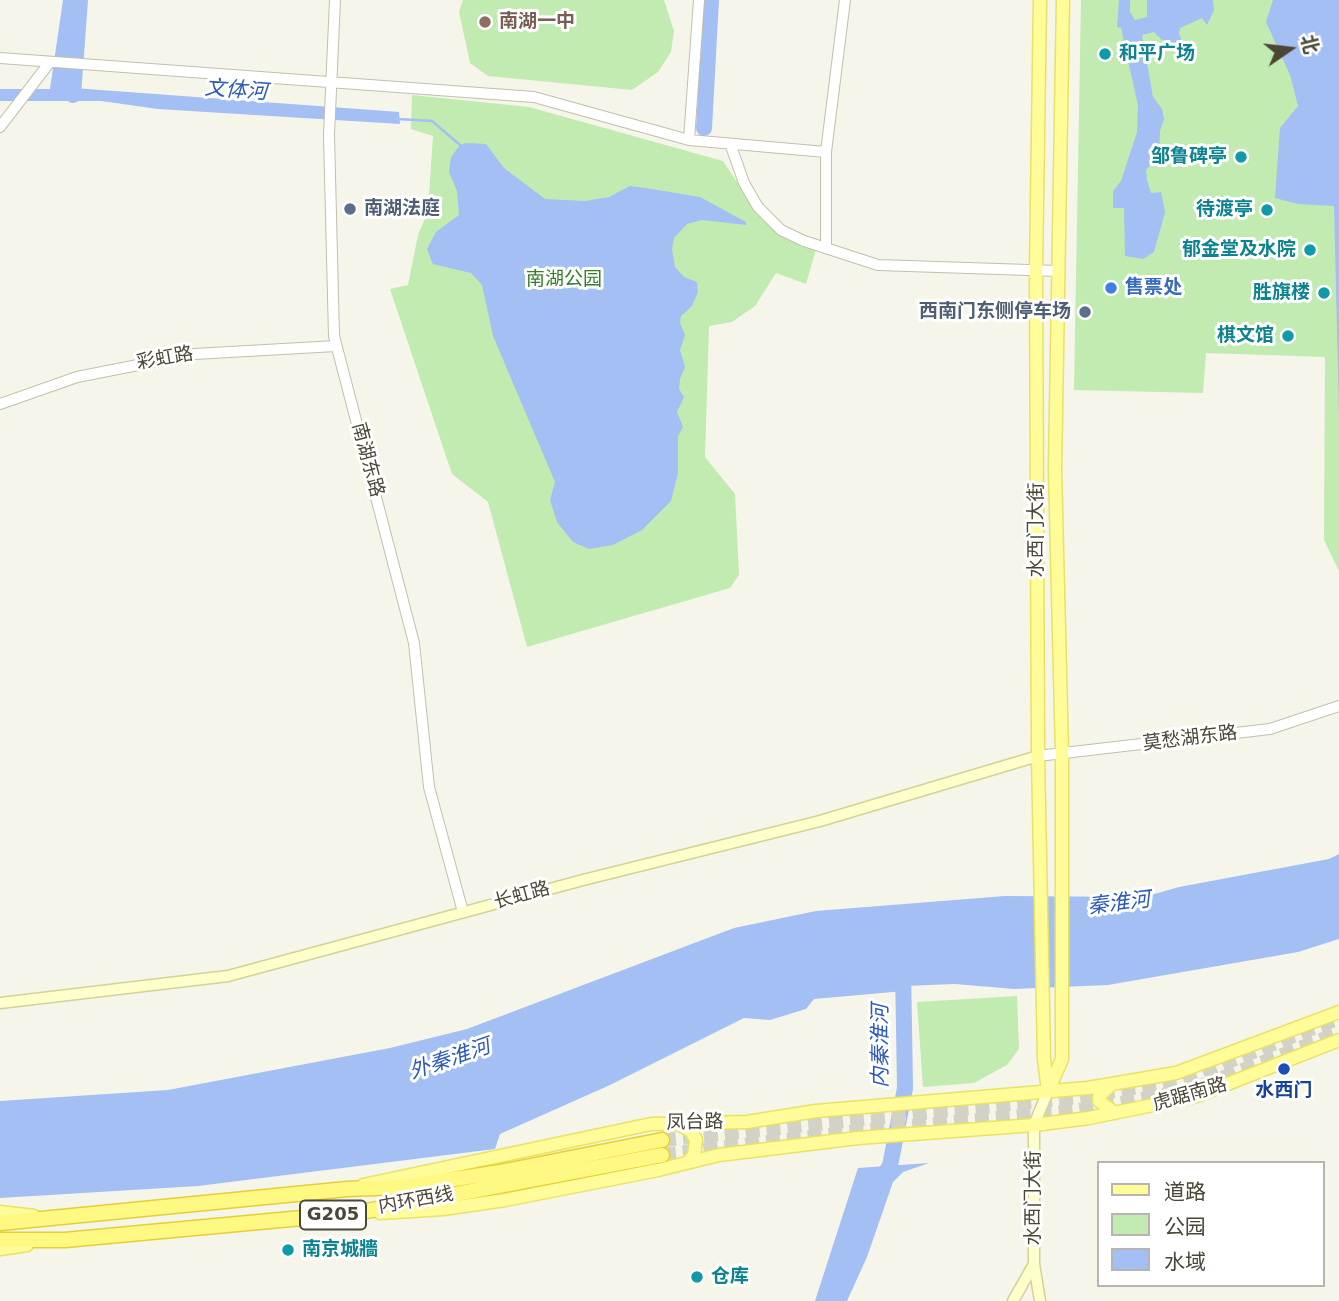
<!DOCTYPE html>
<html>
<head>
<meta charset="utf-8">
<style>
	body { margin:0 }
	#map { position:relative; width:1339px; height:1301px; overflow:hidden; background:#f5f5ea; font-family:"DejaVu Sans","Noto Sans SC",sans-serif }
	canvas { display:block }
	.legend { position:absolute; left:1097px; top:1161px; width:228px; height:126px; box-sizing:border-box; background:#fff; border:2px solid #b7b5af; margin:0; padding:9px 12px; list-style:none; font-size:21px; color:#4a4737 }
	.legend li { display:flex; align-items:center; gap:14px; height:35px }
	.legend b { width:35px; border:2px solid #b7b5af }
	.north { position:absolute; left:1255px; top:14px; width:70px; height:70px; -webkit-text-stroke:5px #fff; paint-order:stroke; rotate:76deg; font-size:19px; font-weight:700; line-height:28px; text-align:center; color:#4a4737 }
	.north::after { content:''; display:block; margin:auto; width:24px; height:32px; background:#4a4737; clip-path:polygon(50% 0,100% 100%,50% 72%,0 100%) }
</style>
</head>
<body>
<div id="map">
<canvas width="1339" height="1301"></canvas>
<ul class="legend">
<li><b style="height:9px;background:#fffc99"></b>道路</li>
<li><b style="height:19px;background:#c2ebb1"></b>公园</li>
<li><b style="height:19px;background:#a4bff4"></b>水域</li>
</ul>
<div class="north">北</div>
</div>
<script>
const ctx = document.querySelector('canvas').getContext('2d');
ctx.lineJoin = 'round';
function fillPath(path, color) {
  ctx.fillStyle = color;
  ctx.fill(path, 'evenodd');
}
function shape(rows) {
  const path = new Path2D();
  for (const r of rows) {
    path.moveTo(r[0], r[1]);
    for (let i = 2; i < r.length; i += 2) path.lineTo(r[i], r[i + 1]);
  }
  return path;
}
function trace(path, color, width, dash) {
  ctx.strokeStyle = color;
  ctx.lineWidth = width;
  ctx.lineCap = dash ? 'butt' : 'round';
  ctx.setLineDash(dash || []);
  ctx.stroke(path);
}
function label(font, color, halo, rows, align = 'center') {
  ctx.font = font + ' "DejaVu Sans","Noto Sans SC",sans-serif';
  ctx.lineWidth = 6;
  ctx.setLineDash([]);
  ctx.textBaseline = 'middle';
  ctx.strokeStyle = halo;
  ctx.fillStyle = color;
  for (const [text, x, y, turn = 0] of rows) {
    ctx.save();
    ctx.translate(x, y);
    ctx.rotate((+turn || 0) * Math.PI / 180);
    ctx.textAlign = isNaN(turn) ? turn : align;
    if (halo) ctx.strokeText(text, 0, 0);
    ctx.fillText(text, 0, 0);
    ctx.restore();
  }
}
fillPath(shape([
	[463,0,664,0,674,31,671,52,658,72,632,90,488,76,470,63,459,12],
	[1081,0,1339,0,1339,571,1324,540,1325,357,1206,353,1203,393,1074,390],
	[412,95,529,107,723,161,757,212,816,249,806,284,776,273,755,306,732,322,709,326,705,457,735,494,739,575,730,588,527,647,488,502,452,474,390,289,408,285,418,235,428,211,433,136,411,129],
	[1017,996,1019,1049,1007,1065,974,1083,923,1087,917,1002]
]), '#c2ebb1');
fillPath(shape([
	[63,0,80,0,71,84,74,88,399,112,400,124,158,109,101,101,0,101,0,89,50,89],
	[1119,0,1130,0,1130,12,1135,20,1147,17,1147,0,1213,0,1214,10,1207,25,1202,18,1180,28,1179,34,1184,46,1162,40,1154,32,1142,35,1153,97,1162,109,1164,119,1160,131,1159,156,1146,170,1147,180,1151,193,1161,192,1165,212,1154,252,1143,259,1125,256,1124,208,1113,208,1113,191,1121,181,1137,132,1138,106,1121,28,1117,27],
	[1273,0,1339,0,1339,416,1334,206,1298,204,1275,198,1280,128,1298,106,1290,75,1266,22],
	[466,143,486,144,504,168,545,199,585,201,609,197,630,186,646,188,700,197,746,222,746,225,702,220,687,224,674,238,672,249,675,267,684,277,697,282,698,292,692,306,681,316,680,323,685,335,680,350,685,367,680,379,679,389,684,397,677,412,683,427,678,436,678,473,671,501,642,530,613,545,589,549,573,542,557,522,550,500,555,482,493,336,482,285,471,273,433,264,427,249,436,232,459,215,457,191,449,172,451,157,460,145],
	[1339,854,1339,939,1298,952,1108,985,1014,989,955,984,903,986,904,991,814,999,806,1009,770,1020,744,1018,610,1085,500,1134,495,1149,198,1186,0,1198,0,1101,168,1090,390,1048,467,1029,734,928,816,911,1005,896,1144,897,1179,887,1329,859],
	[929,1163,903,1172,893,1182,867,1257,847,1301,815,1301,858,1168]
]), '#a4bff4');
trace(shape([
	[398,119,432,121,460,145]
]), '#a4bff4', 2.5);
trace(shape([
	[73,95,80,0],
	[704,128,711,0],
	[878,1184,890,1166,905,1088,903,967]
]), '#a4bff4', 16);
trace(shape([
	[662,1140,1078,1097,1182,1080,1334,1020],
	[662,1155,858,1131,1073,1111,1188,1091,1339,1033]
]), '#d3d2c6', 14, [14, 7]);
const tertiary = shape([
	[335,0,329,135,334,336,414,643,429,787,463,912],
	[0,58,534,97,689,140,826,152],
	[0,127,50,62],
	[689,140,699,0],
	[731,146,744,183,758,207,781,230,804,241,878,265,1058,271],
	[826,247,826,152,845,0],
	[0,404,77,377,194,354,336,346],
	[1038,756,1270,729,1339,706]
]);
const secondary = shape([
	[0,1003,228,976,583,880,820,821,1038,756],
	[1034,1264,1040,1301],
	[1013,1301,1034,1264,1034,1125,1048,1091]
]);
const primary = shape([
	[1040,0,1036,271,1038,756,1044,1059,1048,1091],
	[1111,1085,1099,1096,1099,1101,1115,1113],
	[1048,1091,1062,1059,1062,754,1055,469,1063,0],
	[676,1123,691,1131,696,1140,694,1155,688,1162],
	[363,1185,651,1124,747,1122,816,1111,1088,1088,1176,1073,1339,1012],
	[0,1212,34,1216],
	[380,1213,443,1209,505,1200,658,1170,719,1155,858,1138,1034,1125,1089,1118,1197,1096,1339,1040],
	[0,1249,27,1245]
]);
const trunk = shape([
	[0,1223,347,1189,403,1187,500,1172,662,1140],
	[0,1240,65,1240,356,1213,662,1155]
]);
trace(tertiary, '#c2c0ac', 12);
trace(secondary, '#d4d296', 13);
trace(primary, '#e9e264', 15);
trace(trunk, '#e4d035', 17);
trace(tertiary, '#fff', 10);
trace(secondary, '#feffca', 10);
trace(primary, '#fffc99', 12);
trace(trunk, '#fff882', 14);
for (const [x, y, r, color] of [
	[485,22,7,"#8d6e63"],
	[1105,54,7,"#0f9aa8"],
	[1241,157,7,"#0f9aa8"],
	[350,209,7,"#5c6f8a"],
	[1267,210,7,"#0f9aa8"],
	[1310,250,7,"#0f9aa8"],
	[1111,288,7,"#3f7fe0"],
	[1324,293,7,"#0f9aa8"],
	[1085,312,7,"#5c6f8a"],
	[1288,336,7,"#0f9aa8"],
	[1284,1069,7,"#1a4fb4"],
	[288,1250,7,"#0f9aa8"],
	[697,1277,7,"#0f9aa8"]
]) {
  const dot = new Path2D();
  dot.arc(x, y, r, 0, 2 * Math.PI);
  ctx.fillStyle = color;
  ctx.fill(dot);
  trace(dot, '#fff', 2.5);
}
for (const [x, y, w] of [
	[333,1215,66]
]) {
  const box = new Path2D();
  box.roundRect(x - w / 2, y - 14.5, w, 29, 5);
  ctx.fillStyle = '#fff';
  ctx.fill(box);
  trace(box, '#4a4737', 2);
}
label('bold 18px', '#4a4737', null, [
	["G205",333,1215]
]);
label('bold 19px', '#785e54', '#fff', [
	["南湖一中",499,22]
], 'left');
label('bold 19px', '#0d838f', '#fff', [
	["和平广场",1119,54,"left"],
	["邹鲁碑亭",1227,157],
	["待渡亭",1253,210],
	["郁金堂及水院",1296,250],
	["胜旗楼",1310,293],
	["棋文馆",1274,336],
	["南京城牆",302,1250,"left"],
	["仓库",711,1277,"left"]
], 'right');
label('bold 19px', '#4e5e75', '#fff', [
	["南湖法庭",364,209],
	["西南门东侧停车场",1071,312,"right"]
], 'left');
label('19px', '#327f27', '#fff', [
	["南湖公园",564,280]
]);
label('bold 19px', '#366cbe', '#fff', [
	["售票处",1125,288]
], 'left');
label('19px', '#4a4737', '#fff', [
	["彩虹路",165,359,-10],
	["南湖东路",367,460,75],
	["水西门大街",1037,530,-90],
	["莫愁湖东路",1190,739,-7],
	["长虹路",522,896,-15],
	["虎踞南路",1190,1095,-16],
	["凤台路",695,1123,-1],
	["水西门大街",1034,1198,-90],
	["内环西线",416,1201,-10]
]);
label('bold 19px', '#164399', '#fff', [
	["水西门",1284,1091]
]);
label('italic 21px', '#2b5abb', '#fff', [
	["文体河",236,91,4],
	["秦淮河",1119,904,-7],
	["内秦淮河",882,1046,-90],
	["外秦淮河",450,1060,-19]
]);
</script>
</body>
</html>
